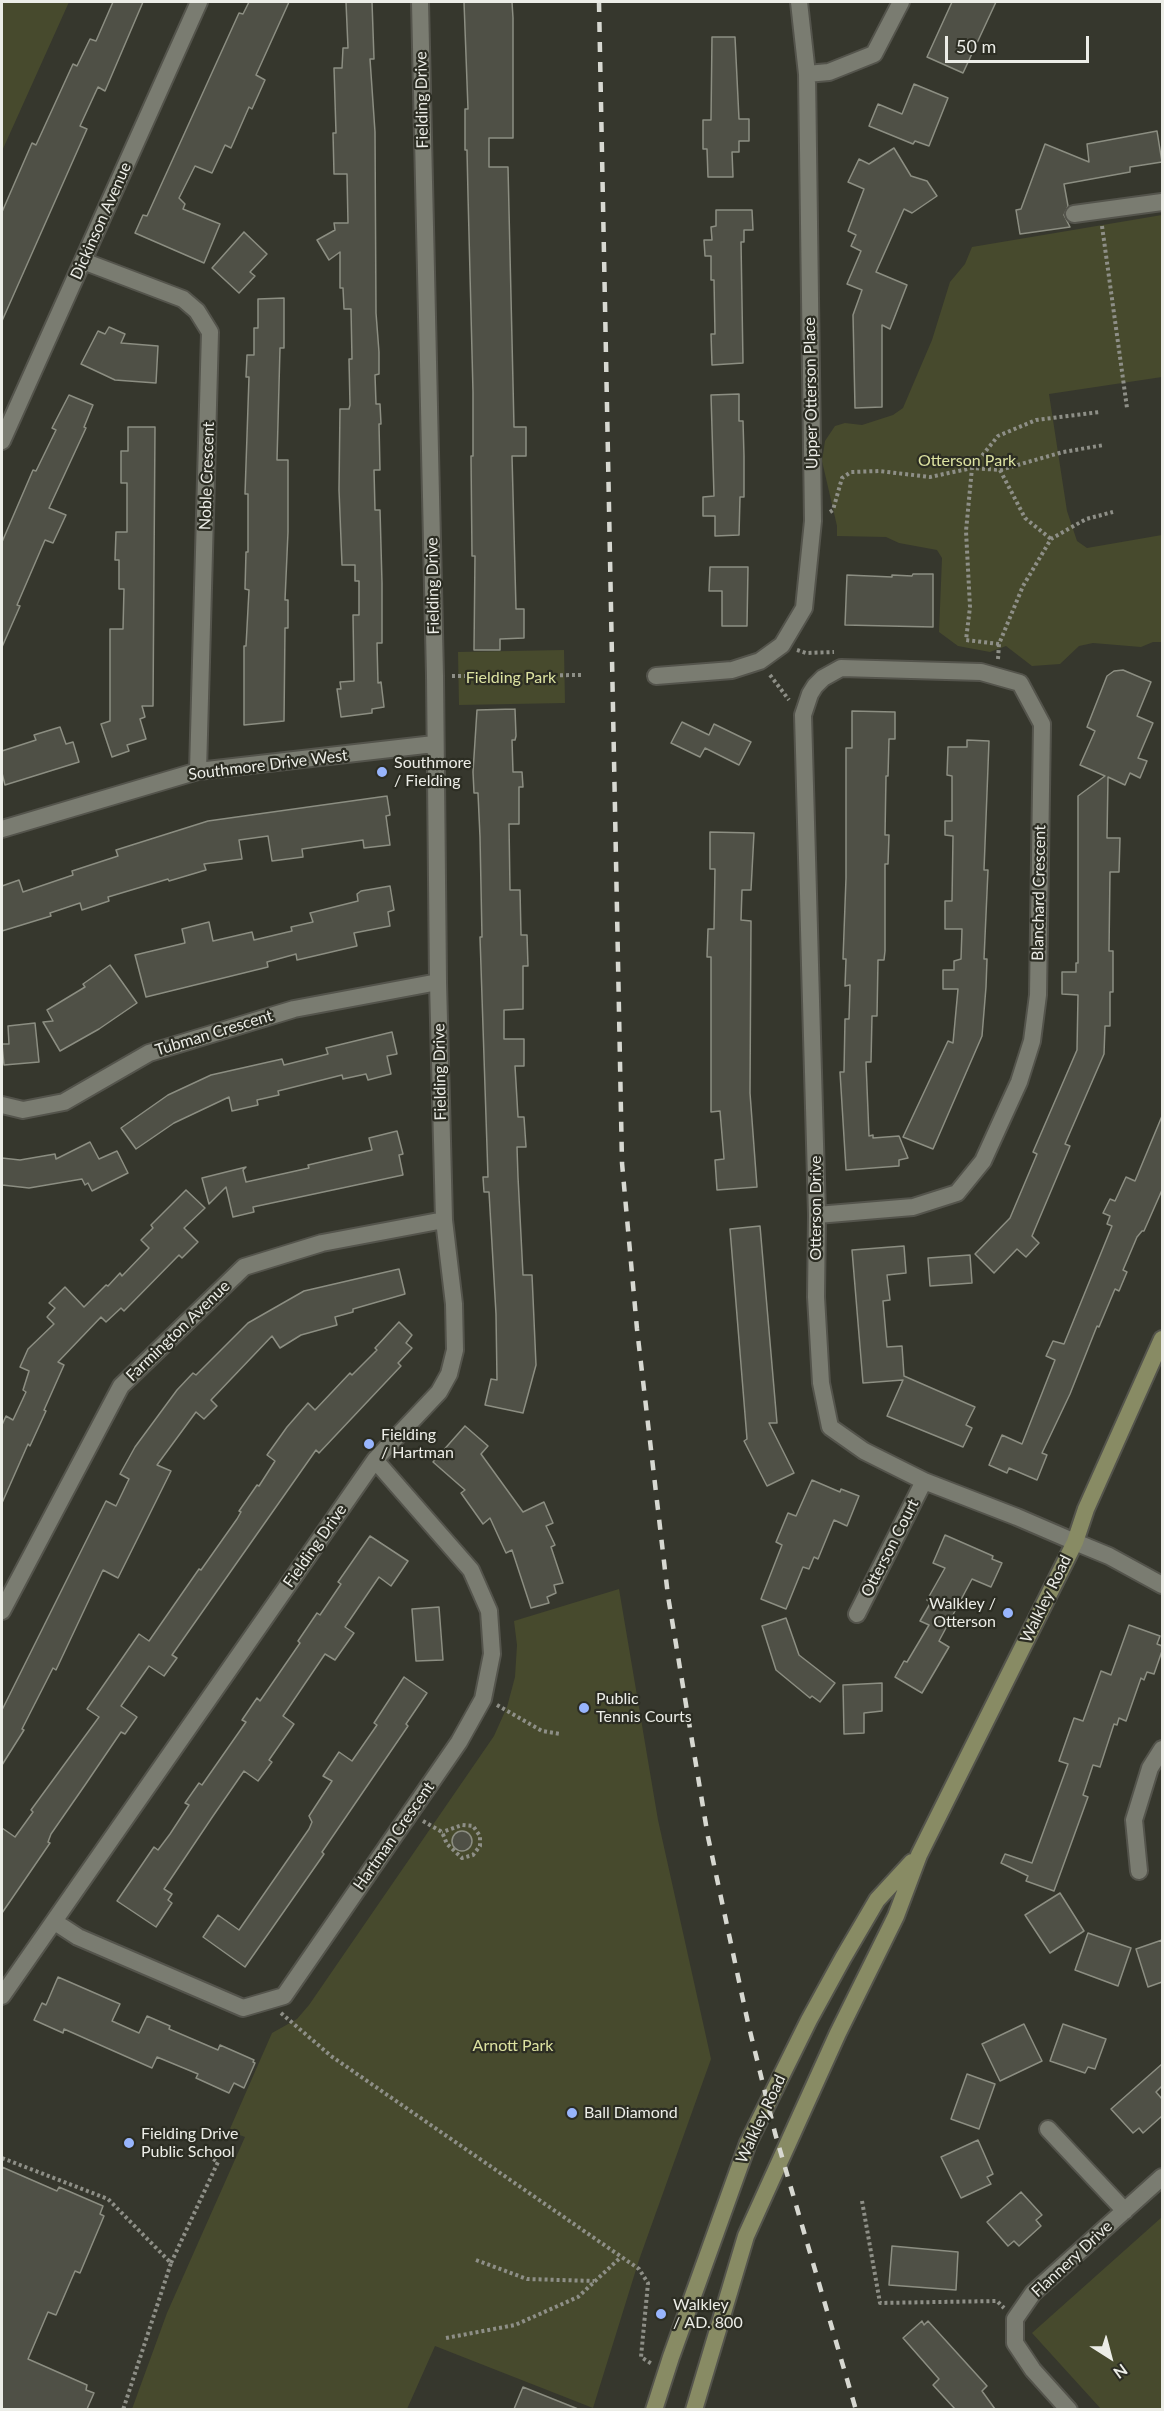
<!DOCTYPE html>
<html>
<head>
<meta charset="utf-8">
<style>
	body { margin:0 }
	#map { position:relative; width:1164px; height:2411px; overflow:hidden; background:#36372d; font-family:Lato,sans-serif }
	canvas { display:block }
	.frame { position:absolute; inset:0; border:3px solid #ecede7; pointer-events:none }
	.north { position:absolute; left:1080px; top:2327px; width:60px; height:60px; -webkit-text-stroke:4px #2c2d23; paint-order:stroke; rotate:144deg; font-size:16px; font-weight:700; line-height:24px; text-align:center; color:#ecede7 }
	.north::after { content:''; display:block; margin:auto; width:21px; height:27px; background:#ecede7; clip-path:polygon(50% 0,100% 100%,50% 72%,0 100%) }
	.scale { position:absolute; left:945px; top:36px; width:144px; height:27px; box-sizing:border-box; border:3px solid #ecede7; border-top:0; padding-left:8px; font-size:18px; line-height:21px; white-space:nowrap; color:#ecede7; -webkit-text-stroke:4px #2c2d23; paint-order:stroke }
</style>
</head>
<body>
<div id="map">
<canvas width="1164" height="2411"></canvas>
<div class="frame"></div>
<div class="north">N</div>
<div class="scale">50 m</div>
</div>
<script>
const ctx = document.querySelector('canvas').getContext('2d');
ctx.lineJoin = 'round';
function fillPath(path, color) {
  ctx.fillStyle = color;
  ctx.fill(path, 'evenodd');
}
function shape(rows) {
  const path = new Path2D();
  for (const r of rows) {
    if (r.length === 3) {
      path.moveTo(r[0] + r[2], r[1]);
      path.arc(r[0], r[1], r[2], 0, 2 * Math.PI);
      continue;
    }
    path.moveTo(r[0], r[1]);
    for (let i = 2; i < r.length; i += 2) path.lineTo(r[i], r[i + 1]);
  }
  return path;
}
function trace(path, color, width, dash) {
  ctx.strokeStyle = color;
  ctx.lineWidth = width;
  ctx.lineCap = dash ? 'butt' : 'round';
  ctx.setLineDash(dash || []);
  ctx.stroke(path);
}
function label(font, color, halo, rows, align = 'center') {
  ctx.font = font + ' Lato,sans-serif';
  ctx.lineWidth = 4.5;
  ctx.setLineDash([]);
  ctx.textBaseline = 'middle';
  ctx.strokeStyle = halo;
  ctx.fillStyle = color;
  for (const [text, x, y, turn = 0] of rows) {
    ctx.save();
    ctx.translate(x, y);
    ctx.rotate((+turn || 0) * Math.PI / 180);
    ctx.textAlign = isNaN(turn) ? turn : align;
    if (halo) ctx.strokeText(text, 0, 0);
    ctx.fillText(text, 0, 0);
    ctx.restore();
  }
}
fillPath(shape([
	[2,2,69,2,2,151],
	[1162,215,1162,377,1049,394,1067,511,1077,541,1087,548,1162,535,1162,642,1153,642,1141,647,1093,643,1079,646,1060,664,1032,666,1006,646,990,652,958,646,939,632,942,558,937,550,899,543,886,537,837,536,837,526,822,461,825,441,835,426,845,423,862,425,893,415,903,408,932,340,950,282,965,264,972,247],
	[564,650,565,703,459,705,458,652],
	[619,1589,658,1820,711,2059,639,2260,593,2408,435,2346,407,2409,132,2409,167,2313,245,2137,229,2131,272,2033,297,2019,309,2005,494,1736,507,1707,515,1677,517,1645,514,1621],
	[1162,2217,1162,2409,1101,2409,1032,2333]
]), '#474a2d');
const building = shape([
	[113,2,143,2,105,91,98,87,80,126,87,129,2,321,2,212,32,143,36,145,73,64,77,66,90,39,96,41,113,2],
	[249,2,289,2,256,75,265,80,252,109,249,107,231,148,225,145,212,173,195,166,179,198,185,204,183,209,220,224,204,263,135,233,143,215,147,216,239,13,243,14,249,2],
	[346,2,372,2,374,59,370,59,375,132,376,313,379,352,379,374,375,375,376,404,380,404,381,424,379,424,380,470,374,470,375,510,380,510,382,583,382,643,377,643,378,683,381,682,384,707,372,709,372,713,341,717,337,689,341,689,340,682,354,681,353,615,359,615,359,581,355,581,355,565,342,565,339,490,340,409,349,409,350,405,349,359,352,359,351,309,344,309,343,288,340,288,340,252,329,260,317,240,335,230,334,223,348,223,347,174,334,174,333,133,336,133,334,68,342,68,343,48,348,48,346,2],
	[464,2,512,2,513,18,513,138,489,138,489,167,508,167,514,427,526,427,526,456,512,456,516,609,524,609,524,638,500,639,500,650,474,650,475,556,472,556,471,456,473,456,473,392,468,195,467,150,465,150,465,109,468,109,464,2],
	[952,2,996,2,963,73,927,57,952,2],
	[712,37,735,37,739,119,749,119,749,141,739,141,739,152,732,152,733,177,708,177,707,149,703,149,703,120,711,120,712,37],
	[914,84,948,98,929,146,915,141,913,144,869,126,878,104,902,114,914,84],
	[1157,131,1162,162,1130,167,1130,172,1064,184,1068,206,1064,215,1070,227,1020,234,1016,210,1021,209,1045,144,1089,162,1087,144,1157,131],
	[894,148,911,176,927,181,937,196,912,213,904,209,876,272,907,285,890,329,882,325,882,407,855,408,853,315,862,290,847,284,861,251,851,246,856,235,848,231,864,189,848,182,859,159,869,164,894,148],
	[716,210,752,210,753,230,744,230,744,242,741,242,743,363,712,365,711,334,715,334,714,280,711,280,711,256,705,256,704,240,712,240,711,227,716,226,716,210],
	[244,232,267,254,250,272,255,276,239,293,212,268,244,232],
	[284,298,284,348,280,348,277,460,288,460,288,532,285,600,288,600,288,628,285,628,284,721,244,725,244,646,246,646,249,590,245,589,246,552,248,552,248,494,245,494,249,377,246,377,247,355,254,355,254,328,258,328,258,299,284,298],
	[109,327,125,334,121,343,158,346,156,383,115,380,81,364,98,331,105,334,109,327],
	[739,394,739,421,743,421,744,456,744,497,740,497,739,535,715,536,715,516,703,516,703,497,714,496,711,395,739,394],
	[69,395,93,405,84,427,86,428,49,508,66,515,53,543,45,540,17,605,20,606,2,647,2,542,33,470,36,471,56,430,52,428,69,395],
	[128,427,155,427,153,706,142,706,145,717,140,719,146,739,127,745,129,751,112,757,101,724,110,721,110,629,123,629,124,589,119,589,119,560,115,560,116,532,127,532,127,483,121,483,121,451,128,451,128,427],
	[710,567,748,567,747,626,722,626,722,591,709,591,710,567],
	[913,574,933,574,933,627,845,625,847,575,892,577,892,575,912,576,913,574],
	[1123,670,1151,682,1137,716,1153,723,1138,758,1147,761,1140,778,1130,773,1125,785,1108,777,1107,838,1120,838,1119,872,1110,872,1109,951,1113,951,1113,992,1110,992,1110,1026,1105,1026,1104,1054,1065,1144,1070,1146,1032,1236,1039,1243,1026,1257,1017,1249,994,1273,975,1254,1010,1218,1037,1154,1033,1152,1077,1050,1078,995,1062,994,1062,972,1076,972,1076,963,1078,963,1078,796,1105,776,1080,765,1095,731,1087,727,1107,676,1114,671,1123,670],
	[515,709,516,736,515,740,512,740,513,772,522,772,523,787,519,787,519,824,509,824,510,890,520,890,521,935,527,935,528,966,523,966,523,1009,504,1010,504,1039,524,1039,524,1066,515,1066,518,1117,524,1117,526,1147,517,1147,518,1177,523,1275,532,1275,536,1365,523,1413,485,1405,491,1379,497,1380,496,1314,489,1192,484,1192,483,1177,488,1177,480,937,482,937,480,837,478,793,474,793,473,772,477,710,515,709],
	[852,711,895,712,895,739,889,739,888,776,886,776,885,835,889,835,888,864,885,864,885,951,884,960,878,960,877,1016,872,1016,871,1062,866,1062,869,1136,873,1135,873,1138,899,1136,908,1158,899,1160,899,1166,846,1170,840,1072,844,1072,845,1019,849,1019,850,985,845,986,846,959,843,959,846,878,846,748,852,748,852,711],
	[682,722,709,735,714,724,751,742,739,765,705,748,700,757,671,743,682,722],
	[60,727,66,744,73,742,79,762,5,785,2,773,2,751,36,740,34,735,60,727],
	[967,740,989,741,984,870,988,870,984,959,987,959,986,987,982,1036,933,1149,903,1137,948,1041,953,1043,958,989,943,989,943,970,954,970,954,961,961,959,962,929,945,929,945,901,952,901,953,836,945,835,945,821,952,821,952,776,947,775,948,747,967,747,967,740],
	[387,796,390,815,386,816,390,845,364,848,363,840,302,849,303,857,272,861,268,836,239,840,242,859,204,864,206,870,169,881,168,879,108,897,109,901,82,910,80,903,50,913,51,916,2,931,2,886,19,880,23,892,73,875,72,871,118,856,116,850,208,821,387,796],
	[710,832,754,833,751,890,742,890,741,920,751,921,750,1093,757,1187,717,1190,715,1160,724,1159,720,1111,711,1112,711,957,707,957,708,929,714,929,715,869,710,869,710,832],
	[390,886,394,910,388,912,390,926,354,933,357,946,297,960,296,954,267,962,268,967,146,997,135,955,185,943,182,929,209,922,213,941,252,932,254,940,292,931,291,927,313,922,310,913,358,901,357,894,361,891,390,886],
	[110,965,137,1003,99,1029,60,1051,43,1022,53,1021,47,1010,85,987,83,984,110,965],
	[35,1023,39,1062,4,1065,2,1044,9,1044,8,1026,35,1023],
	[392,1032,397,1054,387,1056,391,1074,368,1080,366,1074,343,1079,342,1075,278,1091,279,1095,257,1100,258,1105,232,1111,229,1097,174,1123,136,1149,121,1128,168,1095,211,1075,282,1059,284,1065,328,1054,326,1048,392,1032],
	[1162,1116,1162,1190,1144,1231,1142,1231,1137,1237,1123,1270,1127,1272,1119,1291,1115,1289,1099,1327,1097,1326,1070,1394,1042,1453,1047,1455,1037,1480,1009,1468,1007,1473,989,1465,1002,1435,1022,1444,1055,1360,1046,1356,1053,1341,1064,1344,1112,1226,1107,1224,1110,1216,1103,1213,1110,1199,1115,1201,1126,1177,1135,1181,1162,1116],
	[397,1131,403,1154,399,1155,403,1175,253,1207,254,1212,233,1217,226,1187,209,1204,202,1178,246,1167,243,1170,246,1182,309,1168,308,1165,372,1150,369,1138,397,1131],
	[90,1142,99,1159,117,1151,128,1173,92,1191,88,1183,85,1185,82,1179,29,1188,2,1185,2,1158,20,1160,55,1154,56,1159,90,1142],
	[186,1190,205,1208,184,1228,198,1242,182,1258,179,1255,124,1311,121,1308,106,1322,101,1317,58,1362,64,1365,44,1410,46,1411,30,1446,28,1444,2,1503,2,1425,6,1416,13,1420,26,1392,23,1390,29,1371,20,1367,28,1349,54,1324,47,1317,55,1308,49,1303,65,1287,84,1307,106,1285,108,1286,120,1273,122,1276,149,1248,141,1240,153,1228,151,1225,186,1190],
	[760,1226,777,1423,769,1423,794,1473,767,1486,744,1441,747,1439,730,1229,760,1226],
	[904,1246,906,1273,887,1275,890,1300,883,1301,887,1347,902,1346,904,1376,975,1407,966,1425,972,1428,963,1447,887,1416,903,1380,863,1383,852,1250,904,1246],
	[970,1255,972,1283,930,1286,928,1258,970,1255],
	[399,1269,405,1294,353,1309,353,1312,335,1317,337,1325,301,1335,280,1348,272,1336,211,1400,217,1406,204,1419,196,1412,157,1465,171,1471,118,1578,103,1570,56,1670,53,1668,22,1729,24,1730,2,1765,2,1710,106,1501,116,1506,129,1479,120,1474,135,1447,177,1390,193,1373,196,1375,248,1323,304,1291,399,1269],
	[399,1322,412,1335,406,1343,412,1348,398,1363,401,1366,319,1453,316,1450,172,1655,177,1658,164,1676,149,1666,121,1706,137,1717,125,1734,121,1732,85,1785,51,1834,48,1842,50,1843,2,1913,2,1828,15,1837,33,1812,31,1810,99,1717,87,1709,139,1634,149,1641,199,1569,201,1570,237,1519,241,1512,239,1511,257,1485,259,1486,275,1461,267,1455,287,1427,308,1403,315,1410,350,1373,352,1375,377,1350,375,1348,399,1322],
	[465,1426,488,1446,481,1454,523,1512,544,1502,553,1523,546,1526,555,1545,551,1547,563,1583,554,1585,556,1593,547,1597,549,1603,531,1608,512,1550,506,1553,490,1518,483,1524,461,1493,465,1490,433,1462,465,1426],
	[812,1480,840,1492,841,1489,859,1496,847,1526,834,1520,818,1559,814,1557,809,1569,803,1567,786,1609,761,1599,782,1545,776,1542,788,1513,796,1516,812,1480],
	[945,1535,993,1556,992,1559,1002,1563,991,1587,972,1579,939,1641,949,1647,922,1693,895,1677,904,1661,907,1662,929,1625,920,1621,931,1602,927,1600,945,1568,933,1563,945,1535],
	[370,1536,408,1561,391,1586,379,1577,345,1627,354,1633,335,1660,325,1654,283,1716,294,1724,269,1760,272,1762,258,1781,244,1771,213,1816,164,1889,172,1894,168,1900,172,1903,156,1927,117,1901,154,1847,158,1850,170,1834,189,1805,185,1803,199,1783,202,1785,246,1722,242,1720,257,1698,260,1701,300,1643,298,1641,317,1613,320,1615,341,1584,338,1582,370,1536],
	[439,1607,443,1660,416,1661,412,1609,439,1607],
	[786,1618,799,1655,835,1683,820,1702,812,1696,810,1698,776,1670,762,1626,786,1618],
	[1129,1625,1160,1636,1157,1644,1162,1646,1162,1651,1154,1674,1147,1672,1144,1680,1141,1678,1126,1721,1119,1718,1117,1725,1114,1724,1100,1767,1093,1765,1083,1795,1088,1797,1054,1891,1026,1881,1028,1876,1001,1863,1005,1854,1032,1863,1068,1764,1059,1761,1074,1718,1083,1721,1101,1671,1111,1675,1129,1625],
	[404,1677,427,1693,406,1724,408,1726,322,1852,324,1854,245,1967,203,1937,218,1915,239,1930,309,1829,312,1822,309,1816,332,1781,323,1776,339,1752,352,1761,377,1725,374,1723,404,1677],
	[882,1683,882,1711,864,1713,864,1733,844,1734,843,1685,882,1683],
	[462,1841,10],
	[1060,1893,1084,1931,1050,1953,1025,1915,1060,1893],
	[1088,1933,1131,1948,1118,1986,1075,1970,1088,1933],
	[1162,1940,1162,1982,1148,1987,1136,1949,1162,1940],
	[58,1977,120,2004,112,2021,139,2033,147,2016,170,2026,169,2029,218,2050,220,2045,254,2060,253,2062,255,2063,244,2088,234,2083,229,2093,196,2078,198,2074,157,2057,152,2068,64,2029,63,2033,34,2020,42,2003,46,2005,58,1977],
	[1024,2024,1042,2061,1000,2081,982,2044,1024,2024],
	[1063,2024,1106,2039,1095,2069,1088,2067,1085,2073,1050,2061,1063,2024],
	[1162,2064,1162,2086,1156,2092,1162,2099,1162,2116,1143,2133,1139,2128,1133,2133,1111,2109,1162,2064],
	[967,2074,995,2084,979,2129,951,2119,967,2074],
	[978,2140,993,2174,987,2177,991,2184,961,2198,941,2157,978,2140],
	[2,2167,57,2191,59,2187,103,2206,100,2214,104,2216,80,2273,75,2271,56,2315,48,2312,28,2359,87,2385,86,2390,94,2393,87,2409,2,2409,2,2167],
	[1021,2192,1042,2215,1036,2220,1041,2226,1019,2246,1014,2241,1008,2246,987,2222,1021,2192],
	[892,2246,958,2252,956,2290,889,2285,892,2246],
	[922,2321,924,2325,928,2321,987,2386,982,2391,995,2409,955,2409,933,2385,939,2379,903,2338,922,2321],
	[523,2387,578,2409,514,2409,523,2387]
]);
fillPath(building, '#4f5046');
trace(building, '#8c8e82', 1.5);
const minor = shape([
	[807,74,829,72,874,54,901,2],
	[1074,214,1162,202],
	[83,261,183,299,197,311,210,332,198,771],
	[2,441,199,2],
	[656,676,732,670,760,661,782,645,804,608,813,521,807,74,799,2],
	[2,829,198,771,434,744],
	[2,1105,23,1110,64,1102,149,1053,294,1009,438,982],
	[817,1215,913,1207,957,1193,983,1161,1019,1082,1032,1041,1038,995,1042,724,1020,683,981,672,841,668,823,678,815,686,810,694,803,715,817,1215,816,1297,821,1383,830,1427,864,1451,924,1481,1017,1517,1075,1542],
	[2,1611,121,1386,244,1267,322,1243,444,1220],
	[857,1614,924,1481],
	[1139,1871,1134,1820,1150,1768,1162,1749],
	[55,1922,78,1937,243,2008,284,1996,459,1742,483,1699,492,1654,489,1611,471,1570,375,1460],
	[2,1996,375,1460,439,1392,449,1374,455,1350,454,1304,444,1220,438,982,435,676,420,2],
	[1048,2129,1125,2211],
	[1069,2410,1033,2370,1015,2343,1015,2319,1033,2293,1162,2177]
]);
const tertiary = shape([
	[1075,1542,1109,1556,1162,1585]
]);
const secondary = shape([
	[654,2410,671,2357,748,2143,809,2020,843,1958,877,1900,912,1862],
	[694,2410,746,2236,838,2033,896,1916,919,1855,1075,1542,1086,1509,1162,1339]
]);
trace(minor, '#54544c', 20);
trace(tertiary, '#54544c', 20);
trace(secondary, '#54544c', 20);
trace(shape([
	[1102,226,1127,408],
	[1000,470,1025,518,1051,539],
	[830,512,833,510,842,478,851,472,879,471,930,477,972,468,1000,470,1063,452,1104,445],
	[999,644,966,640,970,607,966,531,972,468,998,436,1036,420,1100,412],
	[797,650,806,653,834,652],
	[998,659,999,644,1023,586,1051,539,1086,519,1113,512],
	[770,675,789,700],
	[452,676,583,675],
	[497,1705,542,1731,561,1734],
	[423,1821,442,1832,447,1844,462,1858,473,1855,480,1846,480,1836,473,1826,462,1825,442,1832],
	[281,2013,331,2056,639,2269,648,2283,641,2357,652,2364],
	[2,2158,108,2199,171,2263,123,2410],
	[862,2201,880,2303,997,2301,1004,2308],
	[476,2260,527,2279,594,2281],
	[171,2263,218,2162,207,2155],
	[446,2338,515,2325,578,2297,621,2257]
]), '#8e8f87', 4, [3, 3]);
trace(minor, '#7a7c71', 16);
trace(tertiary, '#7a7c71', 16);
trace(secondary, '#888b64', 16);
trace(shape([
	[599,2,622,1163,637,1329,668,1596,708,1837,748,2023,775,2133,856,2410]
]), '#d7d8d1', 4.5, [10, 10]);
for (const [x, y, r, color] of [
	[382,772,6,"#98b5fd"],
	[369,1444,6,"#98b5fd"],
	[1008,1613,6,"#98b5fd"],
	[584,1708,6,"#98b5fd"],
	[572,2113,6,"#98b5fd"],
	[129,2143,6,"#98b5fd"],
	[661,2314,6,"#98b5fd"]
]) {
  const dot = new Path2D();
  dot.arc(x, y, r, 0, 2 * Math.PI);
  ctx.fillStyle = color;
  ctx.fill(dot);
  trace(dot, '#2c2d23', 2);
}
label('16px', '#ecede7', '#2c2d23', [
	["Fielding Drive",422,100,-91],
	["Dickinson Avenue",101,221,-66],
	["Upper Otterson Place",811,393,-91],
	["Noble Crescent",207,476,-88],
	["Fielding Drive",433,586,-91],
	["Southmore Drive West",268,765,-7],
	["Blanchard Crescent",1039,893,-89],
	["Tubman Crescent",214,1033,-17],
	["Fielding Drive",440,1072,-91],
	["Otterson Drive",816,1208,-90],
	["Farmington Avenue",178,1331,-44],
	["Fielding Drive",315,1546,-55],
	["Otterson Court",890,1548,-63],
	["Walkley Road",1046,1599,-64],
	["Hartman Crescent",394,1836,-55],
	["Walkley Road",761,2119,-65],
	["Flannery Drive",1072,2259,-43]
]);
label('16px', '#dce2a1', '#2c2d23', [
	["Otterson Park",967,461],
	["Fielding Park",511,678],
	["Arnott Park",513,2046]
]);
label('16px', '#ecede7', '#2c2d23', [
	["Southmore",394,763],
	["/ Fielding",394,781],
	["Fielding",381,1435],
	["/ Hartman",381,1453],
	["Walkley /",996,1604,"right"],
	["Otterson",996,1622,"right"],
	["Public",596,1699],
	["Tennis Courts",596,1717],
	["Ball Diamond",584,2113],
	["Fielding Drive",141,2134],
	["Public School",141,2152],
	["Walkley",673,2305],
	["/ AD. 800",673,2323]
], 'left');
</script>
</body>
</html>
